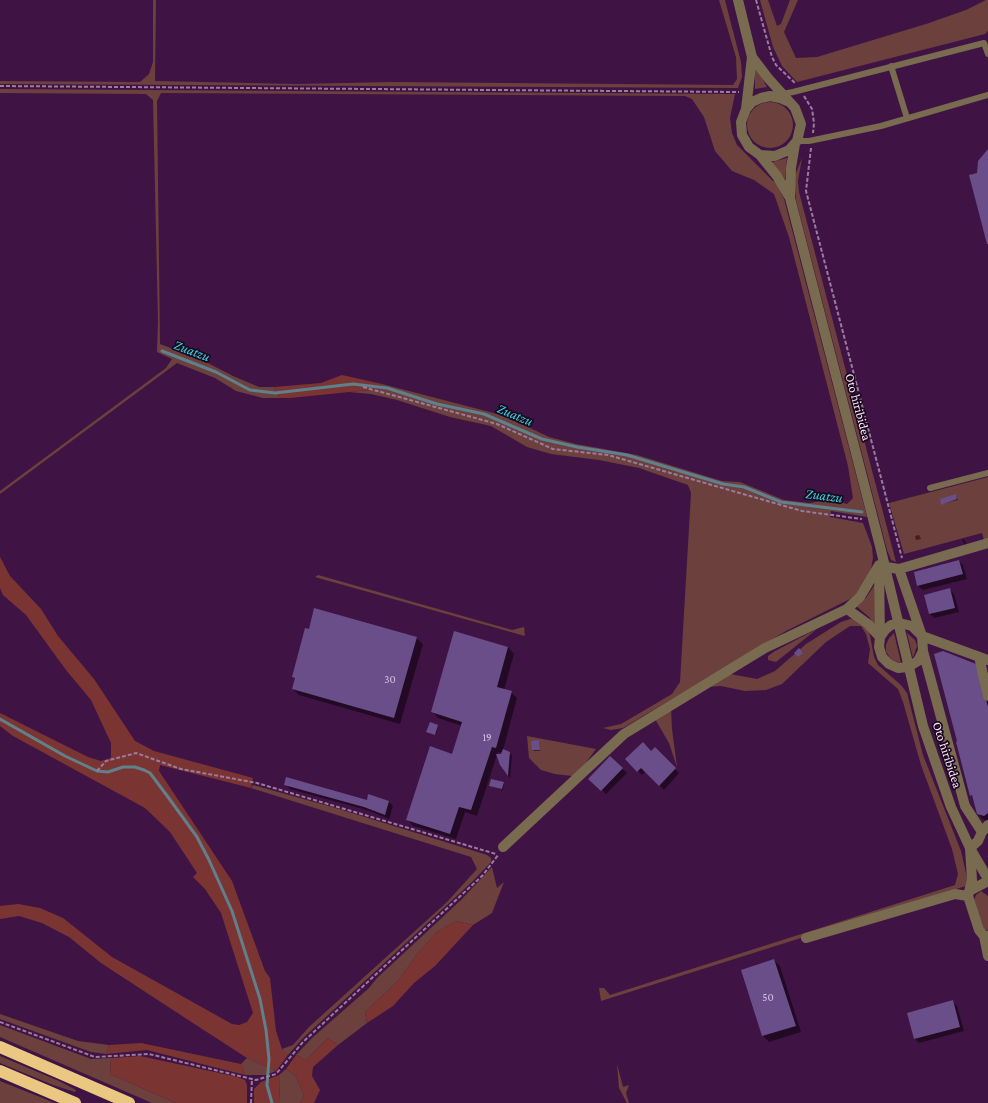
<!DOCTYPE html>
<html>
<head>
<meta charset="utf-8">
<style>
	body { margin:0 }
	canvas { display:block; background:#3f1343 }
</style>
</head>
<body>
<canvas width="988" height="1103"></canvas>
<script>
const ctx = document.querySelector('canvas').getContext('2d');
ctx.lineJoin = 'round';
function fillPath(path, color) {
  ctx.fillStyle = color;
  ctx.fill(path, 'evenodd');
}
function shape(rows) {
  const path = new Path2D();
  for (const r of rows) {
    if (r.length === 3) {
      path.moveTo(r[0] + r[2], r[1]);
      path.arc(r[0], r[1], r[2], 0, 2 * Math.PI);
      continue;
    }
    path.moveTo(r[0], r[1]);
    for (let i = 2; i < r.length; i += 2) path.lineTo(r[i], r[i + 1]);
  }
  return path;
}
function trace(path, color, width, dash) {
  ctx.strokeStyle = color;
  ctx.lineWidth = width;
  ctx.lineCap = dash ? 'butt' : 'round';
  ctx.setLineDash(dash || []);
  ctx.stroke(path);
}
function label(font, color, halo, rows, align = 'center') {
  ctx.font = font + ' "Crimson Pro",serif';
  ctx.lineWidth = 3.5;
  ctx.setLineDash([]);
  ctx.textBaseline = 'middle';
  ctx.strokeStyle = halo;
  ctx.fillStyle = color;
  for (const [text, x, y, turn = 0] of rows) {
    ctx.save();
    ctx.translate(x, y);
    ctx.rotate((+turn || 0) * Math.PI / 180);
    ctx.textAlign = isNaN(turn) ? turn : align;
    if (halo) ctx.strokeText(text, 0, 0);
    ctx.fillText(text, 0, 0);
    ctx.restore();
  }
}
fillPath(shape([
	[153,0,156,0,155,81,296,84,392,82,733,85,737,79,736,57,719,0,725,0,741,62,742,77,738,88,0,84,0,81,140,82,149,74,153,62],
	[760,0,768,0,777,26,781,24,790,0,798,0,784,32,796,58,817,57,926,24,966,10,986,0,988,0,988,31,985,34,797,82,782,66,773,47],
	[755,71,758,71,767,87,755,89],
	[0,89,735,94,730,118,732,133,737,145,773,181,776,182,784,199,867,517,831,511,830,517,863,523,872,547,873,558,870,575,862,590,850,599,786,631,623,728,611,730,603,728,621,724,672,694,680,682,691,493,688,485,639,468,599,460,551,454,527,447,491,426,450,417,397,400,371,394,349,392,379,389,382,384,505,416,549,437,576,444,637,455,722,481,740,482,784,500,810,503,830,499,847,504,853,498,848,466,789,237,774,194,754,180,732,171,715,151,704,117,692,99,685,96,161,93,157,101,160,344,202,360,233,376,259,387,274,387,280,398,263,398,236,391,215,378,177,363,0,494,0,491,166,368,172,359,157,352,158,320,153,100,146,94,0,93],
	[770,125,23],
	[787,158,785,179,772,162],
	[802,158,798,181,799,192,896,562,891,560,887,550,796,200,794,178],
	[988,477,988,539,984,540,982,533,904,554,889,503],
	[318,575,512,630,524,627,525,636,315,577],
	[875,584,877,628,869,617,856,606,866,598],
	[853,618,869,630,874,657,878,665,901,685,907,693,923,755,961,851,968,882,966,886,601,1001,599,988,604,988,610,995,955,885,958,874,952,849,921,765,903,702,898,689,868,663,870,649,866,634,861,626,850,626,826,642,782,684,766,690,745,691,721,686,707,687,730,674,757,679,775,671,806,644,841,622],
	[817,629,776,662,768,660,768,656,775,651],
	[894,633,901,663,892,660,886,652,886,645,889,638],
	[907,633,915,640,917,646,913,658],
	[671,708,672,729,677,767,669,743,655,719],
	[527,736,596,749,582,768,572,776,555,774,541,770,529,758],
	[253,785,336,808,487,855,491,858,491,862,473,881,302,1039,288,1055,282,1049,293,1045,309,1027,447,902,477,869,471,857,251,788],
	[492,867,497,888,504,882,492,913,473,925,456,921,437,932,417,954,399,980,365,1012,367,1023,338,1045,328,1038,306,1060,296,1055,312,1038,369,988,377,978,461,900],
	[981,891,988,896,988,931,982,928,974,900,976,895],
	[0,1014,78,1041,109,1045,106,1054,91,1052,0,1019],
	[0,1025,91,1059,111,1058,110,1074,176,1103,152,1103,0,1037],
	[0,1056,59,1081,76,1090,75,1092,53,1085,0,1063],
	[247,1058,276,1071,266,1075,245,1075,241,1064],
	[617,1064,623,1087,629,1085,626,1093,629,1103,627,1103,619,1088],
	[286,1069,296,1076,304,1096,300,1103,280,1103,279,1075],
	[0,1081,45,1099,54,1103,0,1103]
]), '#6b403d');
fillPath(shape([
	[342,375,382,384,379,389,290,398,280,398,274,387,321,383],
	[0,557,10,576,41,609,58,636,94,679,135,741,154,751,253,778,251,788,160,765,159,771,232,881,265,971,270,978,276,1031,282,1049,288,1055,276,1071,247,1058,196,1025,101,963,69,937,42,923,19,916,0,919,0,906,18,904,40,908,63,918,112,957,232,1024,239,1025,247,1022,253,1013,221,913,205,889,193,877,197,873,170,832,145,808,13,736,0,726,0,713,88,757,101,761,111,758,111,743,91,700,66,670,26,615,3,595,0,588],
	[456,921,473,925,435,966,414,983,393,1006,367,1023,365,1012,399,980,417,954,437,932],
	[328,1038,338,1045,313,1067,312,1076,320,1090,314,1103,300,1103,304,1096,296,1076,286,1069,296,1055,306,1060],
	[141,1043,241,1064,245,1075,147,1050,106,1054,109,1045],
	[140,1056,238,1077,245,1080,247,1085,247,1103,176,1103,110,1074,111,1058],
	[279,1075,280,1103,254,1103,254,1089,261,1082]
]), '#7a3533');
fillPath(shape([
	[956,495,958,500,942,504],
	[919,535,921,539,916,540,915,536],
	[964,539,966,544,965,545,962,540],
	[959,561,963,565,967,579,923,590,918,586],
	[949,589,954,594,959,612,934,618,929,613],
	[454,633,508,647,514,654,504,690,511,692,517,698,503,750,512,755,510,778,501,765,503,753,498,752,477,816,465,812,456,839,413,826,407,819,453,755,462,726,438,718,432,711],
	[416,638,423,644,400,724,299,695,293,689,295,679,293,676],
	[988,693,988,821,984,820,977,813,973,798,971,795,958,741],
	[438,726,436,735,427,732],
	[539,741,540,751,534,751,533,750],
	[655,749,679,773,664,790,646,771,642,775,626,759,651,753],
	[610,757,627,773,606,794,590,779],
	[492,780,504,783,503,790,491,786],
	[285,784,367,801,369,795,389,802,393,806,389,819,370,811,290,789],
	[774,960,780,966,801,1032,769,1042,763,1036,742,970],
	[952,1001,957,1006,964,1031,919,1043,915,1039,908,1014]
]), '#0007');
trace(shape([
	[162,351,216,372,250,390,275,393,353,384,387,388,437,404,484,414,542,439,577,447,627,455,723,484,744,487,781,502,862,512],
	[0,719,65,756,97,771,108,772,123,767,135,767,144,770,150,773,168,797,197,837,209,860,232,911,260,999,266,1030,269,1059,267,1085,272,1103]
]), '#60808c', 3);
fillPath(shape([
	[988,149,988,244,987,244,969,175,977,173,978,161],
	[956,494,957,499,941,505,940,499],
	[959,560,963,574,917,586,914,572],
	[950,588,955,608,929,614,924,595],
	[314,608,417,637,394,718,292,689,295,678,292,677,305,628,309,629],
	[454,631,508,647,497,687,512,691,496,748,492,747,471,810,459,807,450,834,406,820,430,746,452,754,462,722,431,712],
	[799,648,803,653,798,657,794,653],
	[943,651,976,664,988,707,988,813,984,816,977,814,972,795,970,796,956,742,957,741,934,654],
	[430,722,438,725,435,735,426,732],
	[539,740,540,750,532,750,531,741],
	[643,742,651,751,655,747,676,768,659,786,641,768,637,772,625,759],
	[503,749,510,752,508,776,500,765,496,754,501,754],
	[610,756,623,768,601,791,588,779],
	[286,777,367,800,368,794,389,801,385,815,364,807,284,785],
	[491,779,504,782,502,789,489,786],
	[774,959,796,1026,762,1036,741,970],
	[953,1000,960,1027,914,1039,907,1013]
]), '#694e8a');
trace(shape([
	[756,0,772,57,776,65,796,84],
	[0,86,739,92],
	[804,96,812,109,814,123,813,133],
	[811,148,806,191,902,558],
	[363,387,497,424,553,449,608,455,802,511,862,519],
	[97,771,106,761,136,753,181,769,257,783,496,854],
	[0,1022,95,1057,149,1054,256,1080,276,1074,303,1042,483,875,498,855],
	[251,1103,252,1078]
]), '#9c7b9f', 2, [4, 2]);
trace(shape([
	[891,66,907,118],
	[782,94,793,92,984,43,988,54],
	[797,141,809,141,881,126,988,95],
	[930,488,988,473]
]), '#796b50', 6);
trace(shape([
	[879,567,880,637],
	[886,567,899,569,988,543],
	[899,569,922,636,923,651,965,806,982,832],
	[847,609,868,624,880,637],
	[923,651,918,661,908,667,898,668,889,664,882,657,879,647,880,637,885,630,891,625,899,623,912,626,922,636,988,660],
	[979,657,988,696],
	[988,825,982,832,978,841,970,848,972,880,968,896,979,930,984,936,988,936],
	[503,847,624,734,765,648,847,609,860,597,879,565],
	[971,890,988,881],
	[984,936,988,956],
	[806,938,955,894,968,896]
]), '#796b50', 10);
trace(shape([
	[738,0,752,57,746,109,741,122,742,135,749,147,760,155,777,176,790,198,880,546,923,726,951,807,970,848,988,879],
	[752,57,768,78,795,108,801,124,797,141,789,150,775,156,760,155],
	[746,109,752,102,761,98,770,96,780,98,789,102],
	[790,198,791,168,795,144]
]), '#796b50', 10);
trace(shape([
	[0,1047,129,1103],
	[0,1071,75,1103]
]), '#eac882', 12);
label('11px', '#d7c0e1', null, [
	["30",390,680],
	["19",487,738],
	["50",768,998]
]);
label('13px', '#fce6fe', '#1b091d', [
	["Oto hiribidea",858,407,75],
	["Oto hiribidea",947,755,72]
]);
label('italic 14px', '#33d6e5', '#1b091d', [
	["Zuatzu",192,351,21],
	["Zuatzu",515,415,23],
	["Zuatzu",824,496,7]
]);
</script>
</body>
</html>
